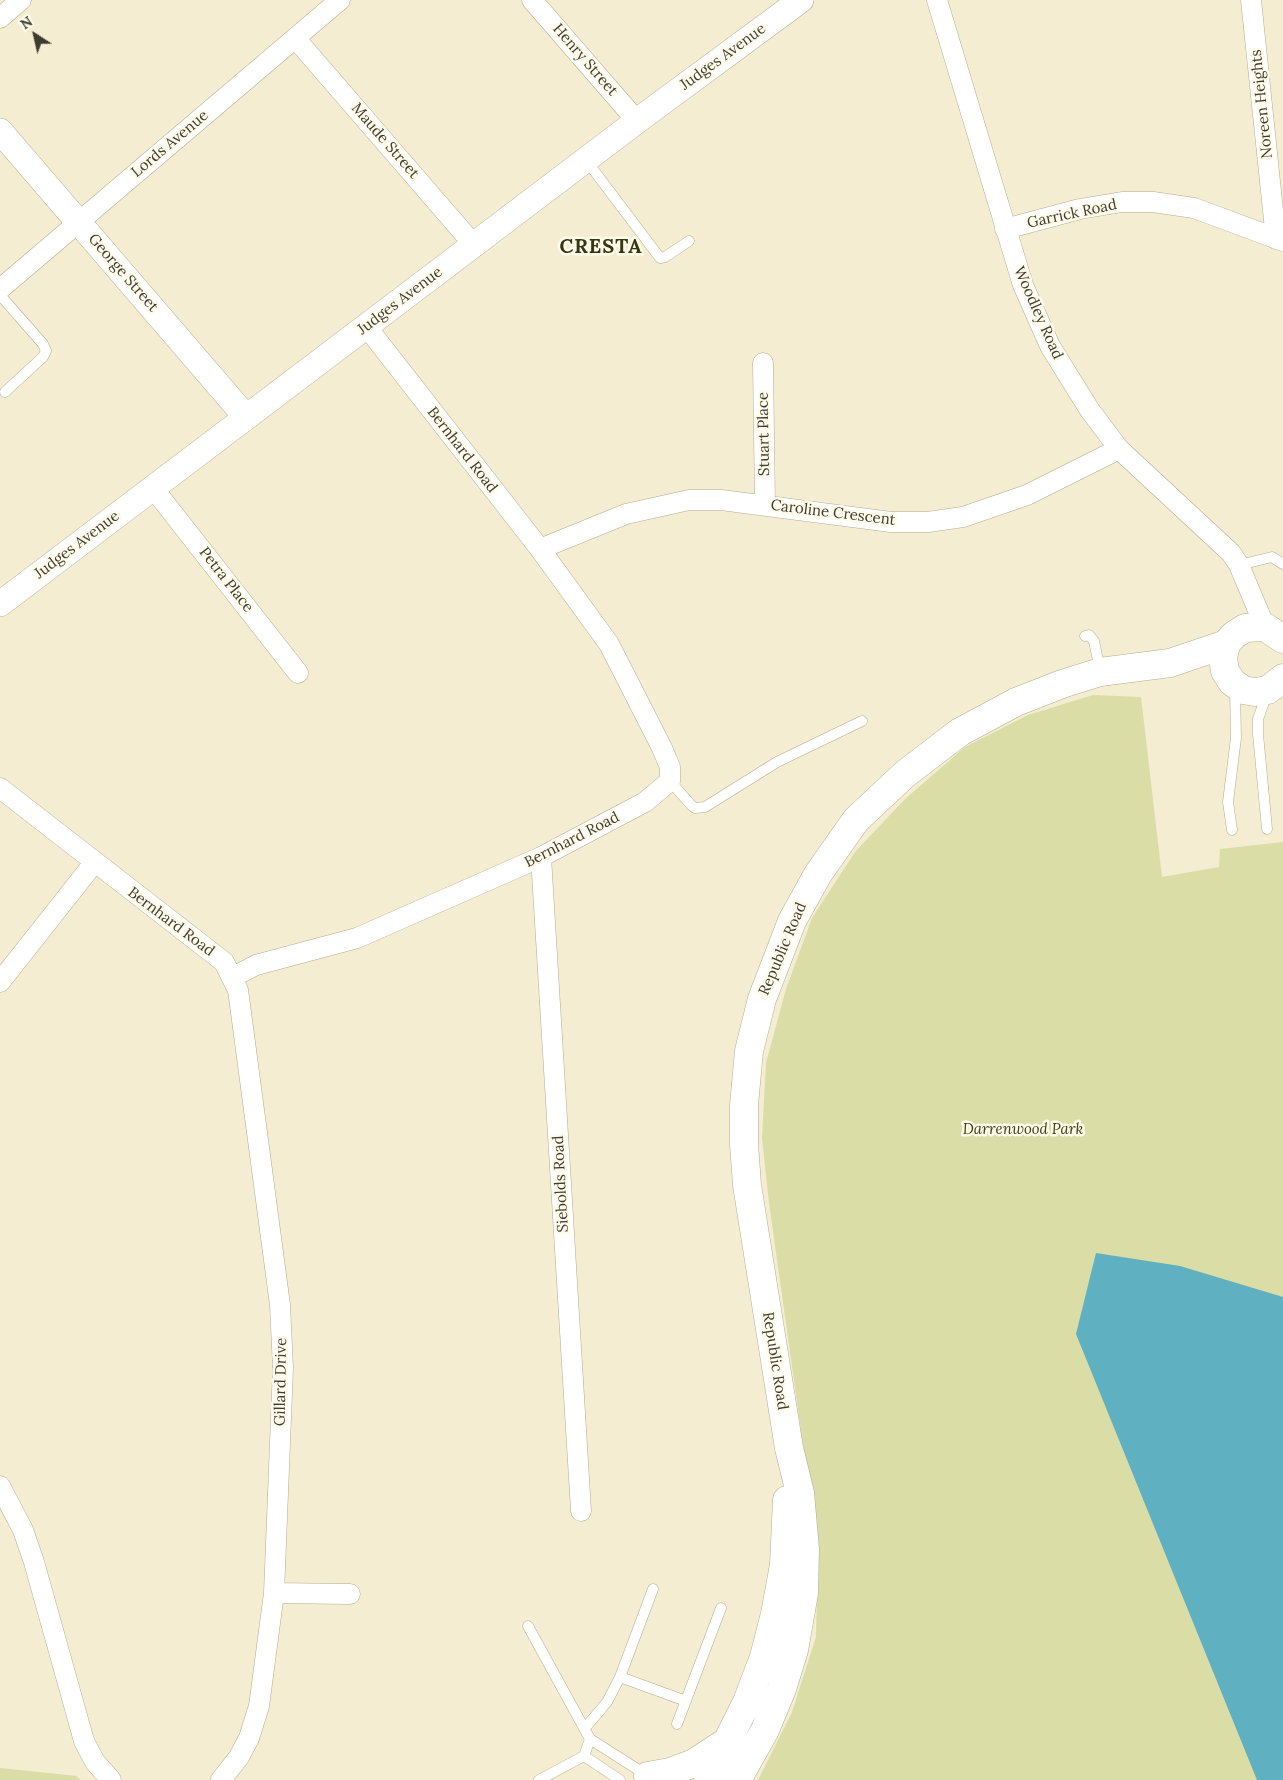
<!DOCTYPE html>
<html>
<head>
<meta charset="utf-8">
<style>
	body { margin:0 }
	#map { position:relative; width:1283px; height:1780px; overflow:hidden; background:#f4edd2; font-family:Lora,serif }
	canvas { display:block }
	.north { position:absolute; left:10px; top:10px; width:50px; height:50px; -webkit-text-stroke:4px #fefbea; paint-order:stroke; rotate:325deg; font-size:14px; font-weight:700; line-height:20px; text-align:center; color:#3e3c31 }
	.north::after { content:''; display:block; margin:auto; width:18px; height:22px; background:#3e3c31; clip-path:polygon(50% 0,100% 100%,50% 72%,0 100%) }
</style>
</head>
<body>
<div id="map">
<canvas width="1283" height="1780"></canvas>
<div class="north">N</div>
</div>
<script>
const ctx = document.querySelector('canvas').getContext('2d');
ctx.lineJoin = 'round';
function fillPath(path, color) {
  ctx.fillStyle = color;
  ctx.fill(path, 'evenodd');
}
function shape(rows) {
  const path = new Path2D();
  for (const r of rows) {
    path.moveTo(r[0], r[1]);
    for (let i = 2; i < r.length; i += 2) path.lineTo(r[i], r[i + 1]);
  }
  return path;
}
function trace(path, color, width, dash) {
  ctx.strokeStyle = color;
  ctx.lineWidth = width;
  ctx.lineCap = dash ? 'butt' : 'round';
  ctx.setLineDash(dash || []);
  ctx.stroke(path);
}
function label(font, color, halo, rows, align = 'center') {
  ctx.font = font + ' Lora,serif';
  ctx.lineWidth = 5;
  ctx.setLineDash([]);
  ctx.textBaseline = 'middle';
  ctx.strokeStyle = halo;
  ctx.fillStyle = color;
  for (const [text, x, y, turn = 0] of rows) {
    ctx.save();
    ctx.translate(x, y);
    ctx.rotate((+turn || 0) * Math.PI / 180);
    ctx.textAlign = isNaN(turn) ? turn : align;
    if (halo) ctx.strokeText(text, 0, 0);
    ctx.fillText(text, 0, 0);
    ctx.restore();
  }
}
fillPath(shape([
	[1093,695,1141,697,1162,877,1219,867,1220,849,1283,842,1283,1780,758,1780,792,1712,816,1637,818,1551,769,1203,762,1138,766,1063,786,989,812,918,855,852,905,799,965,747,1028,715],
	[0,1768,77,1776,80,1780,0,1780]
]), '#dadda6');
fillPath(shape([
	[1096,1253,1180,1266,1283,1297,1283,1780,1257,1780,1076,1334]
]), '#5fb0c0');
const service = shape([
	[586,160,660,258,665,257,689,241],
	[0,295,43,344,46,351,43,357,5,392],
	[1239,565,1272,557,1283,564],
	[1085,636,1089,635,1094,641,1100,670],
	[670,781,691,805,695,808,705,807,777,762,862,721],
	[1267,829,1258,734,1258,719,1268,691],
	[1232,830,1228,802,1236,738,1235,689],
	[528,1626,590,1739,584,1756,539,1780],
	[620,1677,686,1701],
	[677,1724,721,1608],
	[585,1728,607,1702,620,1677,653,1589],
	[590,1739,648,1776],
	[584,1756,620,1780]
]);
const minor = shape([
	[532,0,637,121],
	[937,0,1023,285,1050,346,1089,409,1119,449,1231,553,1239,565,1265,627],
	[1251,0,1276,239],
	[0,18,21,0],
	[295,38,474,245],
	[1005,229,1080,209,1122,202,1153,202,1194,208,1283,241],
	[0,289,340,0],
	[763,363,765,505],
	[153,488,298,673],
	[540,549,626,514,689,500,721,500,891,522,928,522,963,517,1027,495,1119,449],
	[0,788,224,962,238,990,280,1305,283,1368,274,1593,259,1706,249,1738,239,1757,221,1780],
	[541,857,581,1511],
	[233,977,256,965,357,938,541,857,645,802,670,781,670,767,662,748,609,644,540,549,366,326],
	[0,982,94,863],
	[0,1486,23,1530,34,1562,84,1741,95,1762,111,1780],
	[274,1593,350,1594]
]);
const tertiary = shape([
	[0,131,246,417],
	[0,604,637,121,801,0]
]);
const secondary = shape([
	[1283,639,1265,627,1245,628,1234,635,1226,644,1223,658,1225,671,1232,682,1243,690,1255,692,1268,690,1283,678],
	[648,1776,670,1772,694,1763,728,1741],
	[708,1780,747,1702,764,1657,775,1614,784,1565,787,1500],
	[737,1780,765,1730,782,1689,794,1650,804,1593,805,1549,800,1493,789,1448,747,1185,744,1144,744,1105,749,1051,762,999,792,921,818,874,856,820,905,774,960,732,1016,702,1062,684,1100,672,1170,663,1226,644]
]);
trace(service, '#b2ac92', 11);
trace(minor, '#b2ac92', 21);
trace(tertiary, '#b2ac92', 26);
trace(secondary, '#b2ac92', 29);
trace(service, '#fff', 10);
trace(minor, '#fff', 20);
trace(tertiary, '#fff', 25);
trace(secondary, '#fff', 28);
label('15px', '#3e3c31', '#fefbea', [
	["Judges Avenue",723,57,-36],
	["Henry Street",585,60,49],
	["Noreen Heights",1262,104,-96],
	["Maude Street",385,141,49],
	["Lords Avenue",170,144,-40],
	["Garrick Road",1072,214,-12],
	["George Street",123,273,49],
	["Judges Avenue",400,301,-37],
	["Woodley Road",1038,313,66],
	["Stuart Place",764,434,-91],
	["Bernhard Road",462,450,52],
	["Caroline Crescent",833,513,7],
	["Judges Avenue",77,545,-37],
	["Petra Place",226,580,52],
	["Bernhard Road",572,840,-27],
	["Bernhard Road",171,922,37],
	["Republic Road",783,949,-67],
	["Siebolds Road",561,1184,-93],
	["Republic Road",775,1361,81],
	["Gillard Drive",281,1382,-89]
]);
label('italic 15px', '#404112', '#fefbea', [
	["Darrenwood Park",1023,1130]
]);
ctx.letterSpacing = '1px';
label('bold 20px', '#323911', '#fefbea', [
	["CRESTA",601,247]
]);
ctx.letterSpacing = '0px';
</script>
</body>
</html>
